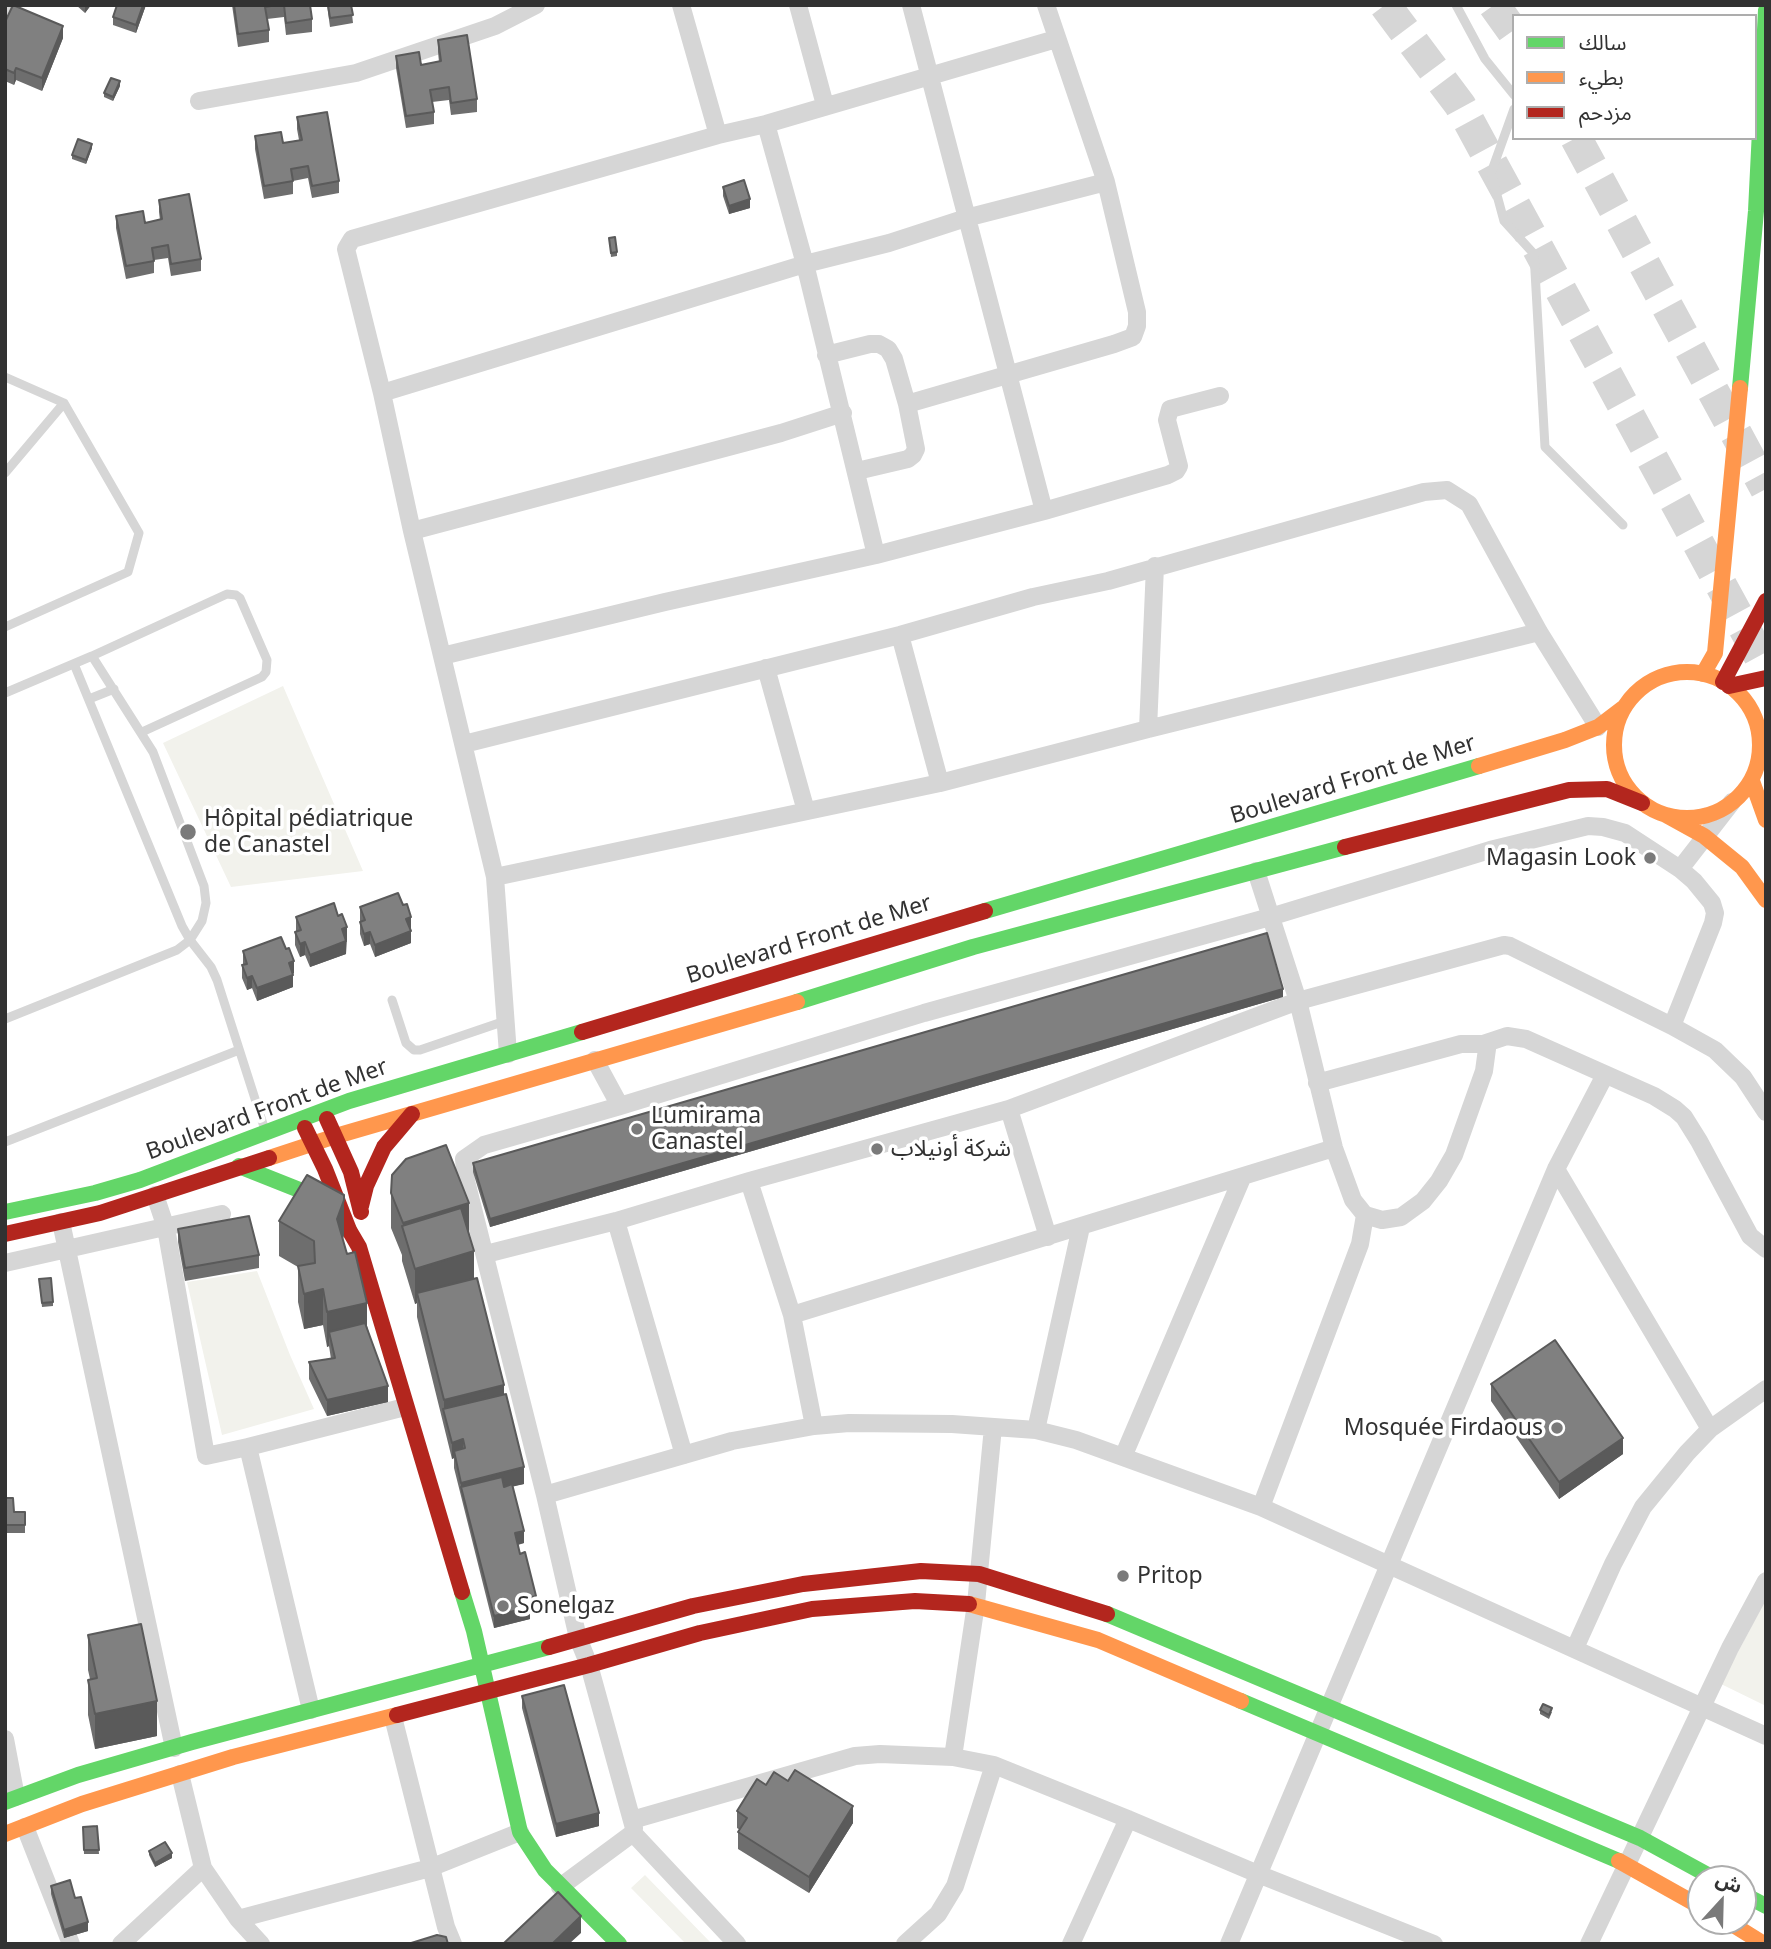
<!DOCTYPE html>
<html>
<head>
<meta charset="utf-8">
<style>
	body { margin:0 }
	#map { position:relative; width:1771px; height:1949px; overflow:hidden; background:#fff; font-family:"Noto Sans","Noto Sans Arabic",sans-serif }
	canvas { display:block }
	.frame { position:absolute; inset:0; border:7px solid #323232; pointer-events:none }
	.legend { position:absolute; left:1512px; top:14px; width:245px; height:126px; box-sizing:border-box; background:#fff; border:2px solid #adadad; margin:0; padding:9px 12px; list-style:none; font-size:21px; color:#323232 }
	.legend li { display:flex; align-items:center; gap:14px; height:35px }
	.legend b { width:35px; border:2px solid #adadad }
	.north { position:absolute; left:1687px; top:1865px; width:70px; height:70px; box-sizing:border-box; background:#fff; border:2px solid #adadad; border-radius:50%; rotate:22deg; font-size:19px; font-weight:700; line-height:28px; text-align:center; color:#323232 }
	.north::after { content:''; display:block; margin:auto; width:24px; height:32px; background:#7a7a7a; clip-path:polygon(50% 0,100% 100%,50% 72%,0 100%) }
</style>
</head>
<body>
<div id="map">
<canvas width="1771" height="1949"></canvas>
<div class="frame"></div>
<ul class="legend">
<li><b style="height:9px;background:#63d668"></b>سالك</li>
<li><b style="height:9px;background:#ff974d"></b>بطيء</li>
<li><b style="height:9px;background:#b3261e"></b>مزدحم</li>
</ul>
<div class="north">ش</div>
</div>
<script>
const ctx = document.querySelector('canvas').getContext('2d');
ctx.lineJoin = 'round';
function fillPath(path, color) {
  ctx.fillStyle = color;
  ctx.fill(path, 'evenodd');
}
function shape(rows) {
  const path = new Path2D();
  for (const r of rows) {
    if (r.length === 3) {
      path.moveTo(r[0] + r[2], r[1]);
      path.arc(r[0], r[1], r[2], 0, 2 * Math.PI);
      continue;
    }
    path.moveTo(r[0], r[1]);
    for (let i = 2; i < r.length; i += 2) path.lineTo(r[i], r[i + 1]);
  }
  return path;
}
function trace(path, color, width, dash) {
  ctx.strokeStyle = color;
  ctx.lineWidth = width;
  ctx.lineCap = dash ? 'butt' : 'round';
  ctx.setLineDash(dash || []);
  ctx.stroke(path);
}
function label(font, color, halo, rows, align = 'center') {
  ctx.font = font + ' "Noto Sans","Noto Sans Arabic",sans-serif';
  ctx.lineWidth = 7;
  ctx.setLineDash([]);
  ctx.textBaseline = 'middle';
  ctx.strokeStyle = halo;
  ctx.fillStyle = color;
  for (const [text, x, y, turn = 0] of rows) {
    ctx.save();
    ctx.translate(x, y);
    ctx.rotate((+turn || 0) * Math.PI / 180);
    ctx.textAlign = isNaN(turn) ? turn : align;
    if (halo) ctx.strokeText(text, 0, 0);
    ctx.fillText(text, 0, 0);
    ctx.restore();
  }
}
fillPath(shape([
	[283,686,363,871,231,887,163,743],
	[257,1271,290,1355,314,1409,222,1435,187,1282],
	[1766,1599,1766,1706,1721,1684],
	[645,1875,712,1944,686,1944,631,1888]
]), '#f2f2ec');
trace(shape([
	[1385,5,1460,105,1766,668],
	[1494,5,1514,33],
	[1576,138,1766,489]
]), '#d6d6d6', 32, [32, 16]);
trace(shape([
	[1456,5,1485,59,1514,95],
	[5,11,8,5],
	[1514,109,1491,173,1504,221,1534,254,1545,447,1623,525],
	[5,377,64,403],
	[5,473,64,403,139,533,128,572,5,627],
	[74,664,182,926,190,940,211,967,217,980,265,1130],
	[5,693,92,656,227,594,236,595,240,598,267,660,266,672,262,677,142,732],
	[89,699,114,689],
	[392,1000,406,1043,414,1050,420,1050,505,1021],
	[5,1019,177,950,190,940,202,921,206,903,204,886,153,752,92,656],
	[5,1142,239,1050]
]), '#d6d6d6', 9);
trace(shape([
	[681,5,718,135],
	[798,5,825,105],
	[911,5,1044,511],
	[199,101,356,73,495,26,536,5],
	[766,124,805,264,876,555],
	[826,355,870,344,879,344,888,349,894,359,907,404,916,449,913,455,908,459,857,471],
	[382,393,805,264,889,243,966,218,1106,182],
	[907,404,1114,344,1133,337,1137,326,1137,312,1106,182,1046,5],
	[412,531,781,433,843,413],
	[900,635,940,783],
	[442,656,665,602,876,555,1044,511,1168,475,1176,471,1179,466,1167,420,1170,409,1220,396],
	[766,668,806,811],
	[1148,729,1155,566],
	[464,744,900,635,1033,597,1108,581,1424,492,1447,490,1469,504,1539,632,1598,727],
	[1256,871,1298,1001,1334,1148,1353,1200,1365,1215,1360,1244,1261,1507],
	[495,877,940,783,1148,729,1539,632],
	[1672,1026,1713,923,1715,913,1712,903,1694,881,1680,869],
	[1483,1044,1507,1036,1526,1039,1654,1096,1675,1109,1684,1117,1699,1141,1750,1236,1766,1249],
	[508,1054,495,877,412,531,382,393,346,249,352,239,718,135,766,124,1056,39],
	[595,1060,620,1106],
	[1317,1083,1461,1044,1483,1044,1487,1049,1484,1071,1454,1155,1439,1181,1423,1201,1401,1217,1382,1220,1365,1215],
	[1009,1109,1048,1237],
	[1556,1169,1710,1429],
	[749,1181,792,1315,814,1426],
	[155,1195,166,1228,206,1456,248,1447,311,1710],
	[616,1221,684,1455],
	[61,1222,174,1748],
	[486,1254,616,1221,749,1181,1009,1109,1298,1001,1504,945,1510,946,1672,1026,1715,1050,1743,1077,1766,1112],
	[5,1263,222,1214],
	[792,1315,1334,1148],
	[1036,1430,1081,1227],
	[248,1447,405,1407],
	[1123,1457,1242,1178],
	[545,1495,732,1441,814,1426,849,1423,952,1424,1036,1430,1076,1440,1261,1507,1766,1736],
	[1575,1648,1613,1564,1643,1507,1687,1453,1710,1429,1766,1389],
	[393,1717,446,1927,453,1944],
	[5,1739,16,1797],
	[953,1757,976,1604,993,1427],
	[180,1774,203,1868,238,1919,261,1944],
	[632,1820,855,1756,880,1754,953,1757,994,1765,1128,1819,1258,1874,1434,1944],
	[25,1827,71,1944],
	[560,1887,633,1833],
	[238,1919,430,1868,520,1832],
	[121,1944,203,1868],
	[737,1944,633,1833,634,1828,589,1665,578,1638,545,1495,466,1181,464,1159,484,1145,620,1106,924,1013,1270,917,1490,850,1588,826,1603,827,1625,833,1680,869,1732,802],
	[905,1944,938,1914,955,1886,994,1765],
	[1071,1944,1128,1819],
	[1229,1944,1556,1169,1605,1075],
	[1589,1944,1730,1648,1766,1581]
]), '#d6d6d6', 18);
trace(shape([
	[1740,388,1756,211,1766,10],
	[985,911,1479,766],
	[797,1002,973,947,1345,847],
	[239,1166,307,1193,331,1211,349,1230],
	[5,1212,95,1193,140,1180,349,1101,582,1032],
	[462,1592,474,1631,520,1832,545,1870,619,1944],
	[1107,1614,1640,1838,1715,1879],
	[1241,1701,1619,1861],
	[5,1802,78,1775,192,1742,549,1647],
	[1743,1894,1766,1906]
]), '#63d668', 16);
trace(shape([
	[1687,745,73],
	[1703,674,1715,653,1740,388],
	[1479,766,1565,740,1598,727,1623,708],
	[1752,781,1766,820],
	[1666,815,1704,836,1742,867,1766,900],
	[269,1158,336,1136,797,1002],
	[969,1604,1098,1640,1241,1701],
	[5,1834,82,1804,233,1757,397,1715],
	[1619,1861,1701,1907],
	[1727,1921,1764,1944]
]), '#ff974d', 16);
trace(shape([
	[1723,682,1766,601],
	[1729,686,1766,678],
	[1345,847,1569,790,1607,789,1642,803],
	[582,1032,985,911],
	[327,1119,351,1172,361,1212],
	[305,1128,325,1169,349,1230,359,1247,462,1592],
	[361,1206,366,1186,384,1147,412,1114],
	[5,1234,100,1213,269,1158],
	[549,1647,693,1606,803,1584,921,1571,979,1574,1107,1614],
	[397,1715,589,1665,700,1633,812,1609,915,1601,969,1604]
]), '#b3261e', 16);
fillPath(shape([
	[76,5,91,5,85,13],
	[146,5,136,33,113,25,113,17],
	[232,5,310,5,312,19,312,32,286,35,284,17,267,19,269,30,269,42,238,47],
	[327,5,351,5,353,23,330,27],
	[5,22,63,38,42,91,16,80,14,85,5,81],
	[438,40,477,99,477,112,451,115,449,100,432,102,434,112,434,124,406,128,396,68,396,56,421,65,439,62,438,52],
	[120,86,113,101,104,97,104,93],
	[297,117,339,181,339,193,312,198,308,178,293,181,293,194,264,199,255,149,255,136,283,143,299,140,297,129],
	[92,148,86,164,72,159,72,155],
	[723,187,750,208,729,214,723,196],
	[159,200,201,259,201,271,171,276,168,258,154,260,154,273,126,279,116,228,116,216,145,223,160,220,159,212],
	[609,238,617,252,617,256,611,257],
	[360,907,411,929,411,943,375,957,370,944,364,946,360,934],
	[296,917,347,940,346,954,310,967,305,955,300,957,295,945,295,932,296,932],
	[243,951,294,973,293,974,293,987,257,1001,252,988,247,990,242,978,242,965,243,965],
	[1283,997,490,1227,473,1172,473,1163],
	[391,1193,469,1232,474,1279,504,1394,524,1484,513,1486,524,1543,518,1545,536,1609,530,1610,530,1619,494,1628,454,1468,454,1458,452,1459,417,1317,417,1303,415,1304,402,1261,402,1255,391,1228],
	[279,1221,344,1235,343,1239,388,1402,327,1416,309,1379,309,1362,331,1359,329,1346,327,1347,323,1325,304,1329,298,1302,298,1267,279,1256],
	[178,1229,259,1255,259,1268,185,1281,178,1242],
	[39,1279,53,1302,53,1306,42,1307],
	[1491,1384,1623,1454,1559,1499,1491,1401],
	[5,1498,14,1512,25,1512,25,1533,5,1533],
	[88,1635,157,1736,95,1749,88,1715,88,1680,90,1679,88,1670],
	[522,1696,599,1826,556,1837,522,1708],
	[1540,1710,1552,1712,1549,1719,1540,1714],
	[766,1785,853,1823,809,1893,738,1849,738,1832,740,1830,737,1828,737,1811],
	[97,1826,99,1854,84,1854,83,1827],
	[149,1851,172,1858,155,1867,149,1855],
	[51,1886,75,1898,88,1931,64,1938,51,1894]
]), '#6e6e6e');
fillPath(shape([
	[85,5,91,5,85,13],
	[143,5,146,5,136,33,136,25],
	[63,26,63,38,42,91,42,78],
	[16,68,16,80,14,85,14,73],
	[120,81,120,86,113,101,113,97],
	[92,144,92,148,86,164,86,160],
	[750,199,750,208,729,214,729,206],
	[411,917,411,929,406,931,406,919],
	[347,927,347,940,342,942,342,929],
	[411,931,411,943,375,957,375,945],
	[370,932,370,944,364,946,364,934],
	[346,941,346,954,310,967,310,955],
	[305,942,305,955,300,957,300,944],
	[294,961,294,973,289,975,289,963],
	[293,975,293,987,257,1001,257,988],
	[252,976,252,988,247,990,247,978],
	[1283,989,1283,997,490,1227,490,1219],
	[344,1200,344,1235,337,1254,337,1219],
	[469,1203,469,1239,403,1230,403,1223],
	[474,1251,474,1286,417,1293,417,1303,415,1304,415,1269],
	[323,1289,323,1325,304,1329,304,1294],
	[367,1303,367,1338,329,1332,329,1346,327,1347,327,1312],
	[504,1385,504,1409,444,1413,444,1400],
	[388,1386,388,1402,327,1416,327,1400],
	[1623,1438,1623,1454,1559,1499,1559,1482],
	[463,1439,463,1455,454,1451,454,1458,452,1459,452,1443],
	[524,1467,524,1484,464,1498,461,1487,461,1499,461,1483],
	[524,1531,524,1543,515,1545,515,1533],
	[536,1596,536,1609,530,1610,530,1619,494,1628,494,1616,528,1598],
	[157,1701,157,1736,95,1749,95,1714],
	[853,1806,853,1823,809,1893,809,1877],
	[599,1813,599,1826,556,1837,556,1824],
	[172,1853,172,1858,155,1867,155,1863],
	[581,1916,581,1933,569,1944,552,1944],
	[88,1922,88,1931,64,1938,64,1930]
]), '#5a5a5a');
const building = shape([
	[13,5,63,26,42,78,16,68,14,73,5,69,5,22,13,5],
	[117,5,143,5,136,25,113,17,117,5],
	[234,5,277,5,265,7,269,30,238,34,234,5],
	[284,5,310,5,312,19,286,23,284,5],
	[328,5,351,5,353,15,330,18,328,5],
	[467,35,477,99,451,103,449,87,430,90,434,112,406,116,396,56,419,52,421,65,441,61,438,40,467,35],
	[111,78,120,81,113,97,104,93,111,78],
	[327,112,339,181,312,186,308,166,291,169,293,181,264,186,255,136,281,132,283,143,302,140,297,117,327,112],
	[78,139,92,144,86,160,72,155,78,139],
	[744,180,750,199,729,206,723,187,744,180],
	[189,194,201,259,171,264,168,245,152,248,154,261,126,266,116,216,143,211,145,223,162,219,159,200,189,194],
	[615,237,617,252,611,253,609,238,615,237],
	[398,893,403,905,407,904,411,917,406,919,411,931,375,945,370,932,364,934,360,922,365,920,360,907,398,893],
	[334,903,338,916,342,914,347,927,342,929,346,941,310,955,305,942,300,944,295,932,301,930,296,917,334,903],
	[1267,933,1283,989,490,1219,473,1163,1267,933],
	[281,937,286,949,289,948,294,961,289,963,293,975,257,988,252,976,247,978,242,965,247,964,243,951,281,937],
	[446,1145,469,1203,403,1223,391,1193,392,1175,406,1159,446,1145],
	[307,1175,344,1195,344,1200,337,1219,347,1254,355,1252,367,1303,327,1312,323,1289,304,1294,298,1266,315,1263,314,1241,279,1221,307,1175],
	[461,1208,474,1251,415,1269,402,1226,461,1208],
	[249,1216,259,1255,185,1268,178,1229,249,1216],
	[51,1278,53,1302,42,1303,39,1279,51,1278],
	[477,1278,504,1385,444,1400,417,1293,477,1278],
	[365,1323,388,1386,327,1400,309,1362,335,1358,329,1332,365,1323],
	[1555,1340,1623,1438,1559,1482,1491,1384,1555,1340],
	[506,1394,524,1467,461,1483,454,1451,465,1448,463,1439,452,1443,443,1409,506,1394],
	[502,1477,504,1487,512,1484,524,1531,515,1533,520,1554,525,1552,536,1596,528,1598,530,1607,494,1616,461,1487,502,1477],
	[5,1498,13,1498,14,1512,25,1512,25,1525,5,1525,5,1498],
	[141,1624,157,1701,95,1714,88,1680,97,1678,88,1635,141,1624],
	[564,1685,599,1813,556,1824,522,1696,564,1685],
	[1543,1704,1552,1708,1549,1715,1540,1710,1543,1704],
	[795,1770,853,1806,809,1877,738,1832,747,1818,737,1811,757,1779,766,1785,774,1772,788,1781,795,1770],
	[97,1826,99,1850,84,1850,83,1827,97,1826],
	[165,1842,172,1853,155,1863,149,1851,165,1842],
	[70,1880,75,1898,81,1897,88,1922,64,1930,51,1886,70,1880],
	[558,1892,581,1916,552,1944,503,1944,558,1892],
	[437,1935,446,1937,448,1944,408,1944,437,1935]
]);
fillPath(building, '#808080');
trace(building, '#5a5a5a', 2);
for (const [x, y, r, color] of [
	[188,832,9,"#7a7a7a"],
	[1650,858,7,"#7a7a7a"],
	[637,1129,7,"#7a7a7a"],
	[877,1149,7,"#7a7a7a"],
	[1557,1428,7,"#7a7a7a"],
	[1123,1576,7,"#7a7a7a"],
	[503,1606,7,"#7a7a7a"]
]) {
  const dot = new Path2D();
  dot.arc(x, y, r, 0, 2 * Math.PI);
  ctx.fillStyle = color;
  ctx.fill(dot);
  trace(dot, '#fff', 2.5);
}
label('23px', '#323232', '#fff', [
	["Boulevard Front de Mer",1353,780,-17],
	["Boulevard Front de Mer",809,940,-17],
	["Boulevard Front de Mer",267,1110,-20]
]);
label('23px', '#323232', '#fff', [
	["Hôpital pédiatrique",204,819],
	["de Canastel",204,845],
	["Magasin Look",1636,858,"right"],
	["Lumirama",651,1116],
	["Canastel",651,1142],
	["شركة أونيلاب",891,1149],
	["Mosquée Firdaous",1543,1428,"right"],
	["Pritop",1137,1576],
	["Sonelgaz",517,1606]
], 'left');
</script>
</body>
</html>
